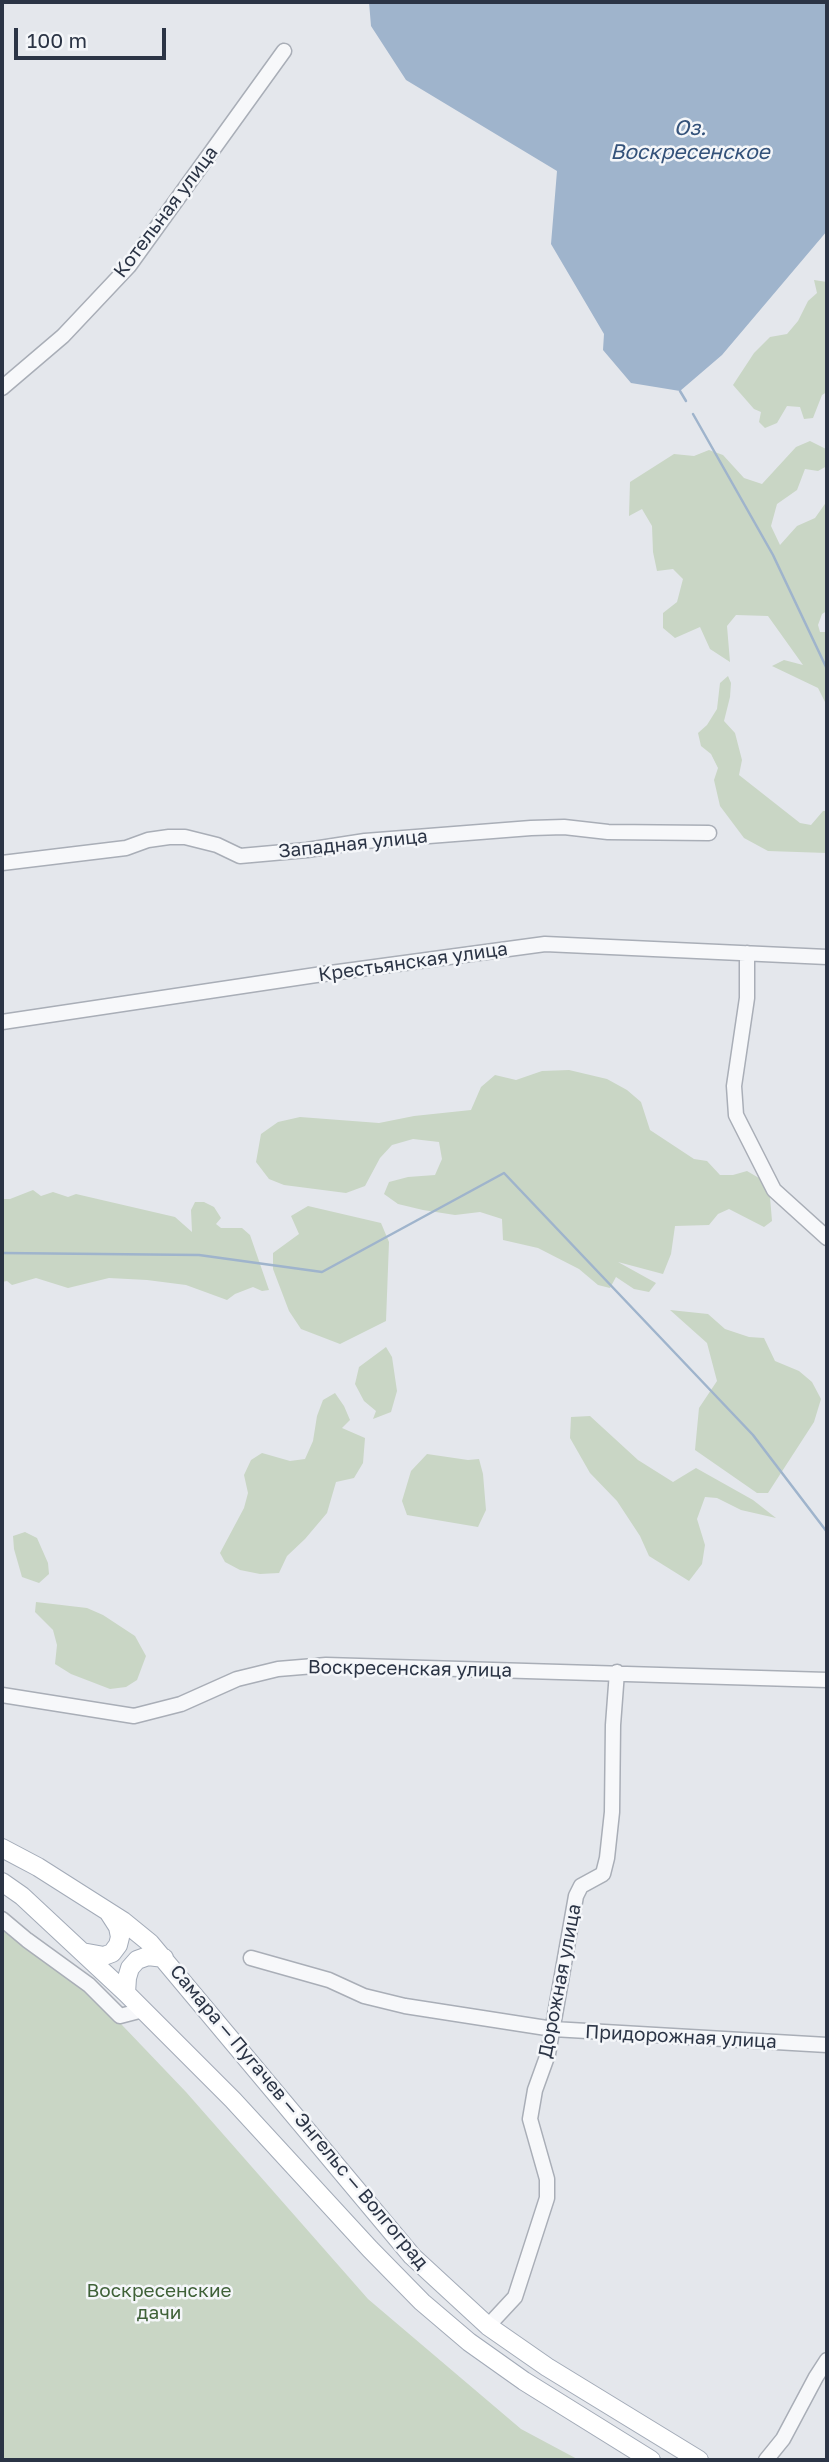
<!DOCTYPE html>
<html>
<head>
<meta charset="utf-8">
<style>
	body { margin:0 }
	#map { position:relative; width:829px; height:2462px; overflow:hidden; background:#e4e7ec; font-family:"Golos Text",sans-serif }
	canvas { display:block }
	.frame { position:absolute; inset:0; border:4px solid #2b3445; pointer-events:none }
	.scale { position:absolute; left:14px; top:28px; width:152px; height:32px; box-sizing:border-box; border:4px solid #2b3445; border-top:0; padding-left:9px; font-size:21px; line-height:24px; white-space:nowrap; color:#2b3445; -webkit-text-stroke:5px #f4f6f9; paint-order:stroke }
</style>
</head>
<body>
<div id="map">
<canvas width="829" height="2462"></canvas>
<div class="frame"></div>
<div class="scale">100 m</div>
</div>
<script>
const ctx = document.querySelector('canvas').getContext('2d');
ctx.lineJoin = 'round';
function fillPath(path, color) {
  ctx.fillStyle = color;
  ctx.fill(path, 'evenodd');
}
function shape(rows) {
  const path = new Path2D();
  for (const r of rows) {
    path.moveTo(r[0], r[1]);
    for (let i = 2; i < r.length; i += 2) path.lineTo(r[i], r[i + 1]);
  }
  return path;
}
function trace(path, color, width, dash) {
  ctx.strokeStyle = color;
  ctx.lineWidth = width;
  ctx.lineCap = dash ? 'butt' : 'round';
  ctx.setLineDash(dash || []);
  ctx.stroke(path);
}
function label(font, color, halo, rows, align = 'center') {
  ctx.font = font + ' "Golos Text",sans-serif';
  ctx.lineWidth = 5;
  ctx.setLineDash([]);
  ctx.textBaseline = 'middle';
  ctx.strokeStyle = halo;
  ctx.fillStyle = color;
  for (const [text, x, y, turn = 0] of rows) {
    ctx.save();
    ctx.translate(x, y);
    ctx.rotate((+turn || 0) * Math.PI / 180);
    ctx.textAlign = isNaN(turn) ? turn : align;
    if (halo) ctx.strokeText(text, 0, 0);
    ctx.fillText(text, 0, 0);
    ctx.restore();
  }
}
fillPath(shape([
	[814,280,827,282,827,392,822,395,813,418,804,419,800,407,787,406,777,423,765,428,759,422,761,412,754,409,733,385,754,353,770,337,787,334,798,321,808,301,817,293],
	[810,441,826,449,827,466,818,471,805,469,797,490,777,504,771,526,780,545,797,526,815,518,827,501,827,611,822,614,818,625,820,632,827,632,827,706,818,688,772,666,784,660,803,665,768,616,736,615,727,626,730,662,710,649,700,627,675,638,663,628,663,613,677,602,683,579,673,569,657,571,653,552,652,526,642,509,629,516,630,482,674,454,694,456,709,450,723,455,744,478,762,484,796,447],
	[728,676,731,683,730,697,724,721,735,733,742,760,739,775,800,823,811,825,823,811,827,811,827,853,768,851,744,838,720,806,714,780,718,768,711,754,701,746,698,733,707,725,717,709,720,683],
	[569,1070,607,1079,627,1090,641,1102,650,1130,694,1159,707,1161,720,1175,733,1175,747,1171,764,1181,770,1197,772,1221,764,1227,729,1209,718,1214,709,1225,675,1226,671,1254,663,1274,618,1262,656,1283,649,1292,634,1289,616,1277,610,1288,598,1285,579,1269,538,1248,503,1240,502,1219,480,1212,455,1215,423,1210,398,1204,384,1194,389,1182,408,1177,435,1175,442,1159,439,1142,413,1139,392,1145,380,1158,365,1186,346,1193,284,1185,269,1179,256,1162,261,1134,278,1122,300,1117,379,1123,414,1116,471,1110,481,1087,495,1075,516,1080,542,1071],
	[33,1190,41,1196,53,1192,68,1197,76,1194,175,1217,192,1232,191,1210,195,1202,204,1202,214,1207,221,1218,216,1224,221,1228,242,1228,250,1235,269,1290,262,1291,253,1287,235,1294,227,1300,186,1285,147,1280,109,1278,68,1288,36,1278,12,1285,7,1281,2,1282,2,1199,10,1199],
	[308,1206,381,1223,389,1242,386,1321,340,1344,301,1329,289,1311,273,1269,273,1253,299,1234,291,1216],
	[670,1310,708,1314,725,1329,749,1337,764,1338,775,1361,799,1371,812,1382,821,1399,814,1422,768,1493,757,1493,695,1450,699,1408,717,1381,707,1343],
	[386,1347,392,1357,397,1391,391,1412,373,1419,376,1411,364,1401,355,1384,359,1367],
	[335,1393,344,1406,350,1420,342,1428,365,1438,363,1463,354,1478,336,1482,327,1513,305,1539,287,1556,279,1573,260,1574,240,1570,225,1562,220,1553,244,1508,248,1493,244,1475,251,1460,262,1453,290,1461,305,1459,313,1441,317,1416,323,1400],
	[590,1416,638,1460,673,1482,696,1468,753,1500,776,1518,741,1510,717,1498,705,1497,697,1519,705,1545,702,1564,689,1581,649,1556,640,1536,617,1501,590,1473,570,1438,571,1417],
	[427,1454,468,1460,479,1459,483,1474,486,1510,478,1527,407,1515,402,1501,411,1471],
	[25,1532,37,1538,48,1563,49,1574,39,1583,22,1577,14,1549,13,1536],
	[36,1602,87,1608,103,1615,135,1636,146,1656,137,1680,126,1687,110,1689,71,1674,55,1664,57,1645,53,1630,35,1612],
	[2,1919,59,1959,186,2092,368,2299,521,2429,579,2460,2,2460]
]), '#c9d6c5');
fillPath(shape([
	[369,2,827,2,827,231,722,355,680,391,631,383,603,350,604,334,551,244,557,171,406,80,371,26]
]), '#9fb4cc');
trace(shape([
	[680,391,686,401],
	[693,414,773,555,827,669],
	[2,1253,199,1255,322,1272,504,1173,753,1435,827,1532]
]), '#9fb4cc', 2.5);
const minor = shape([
	[2,388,63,336,129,266,284,51],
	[2,863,126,848,148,840,169,837,185,837,217,845,240,856,307,850,365,841,531,828,564,827,608,832,709,833],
	[747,953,747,998,734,1086,736,1115,774,1190,827,1238],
	[2,1022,316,975,545,944,827,957],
	[2,1695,134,1716,181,1704,237,1679,278,1669,326,1665,827,1680],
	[2,1919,27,1940,89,1985,120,2016,143,2010],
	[251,1958,329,1980,364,1996,405,2006,553,2029,827,2045],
	[488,2326,515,2297,547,2198,547,2179,530,2119,535,2090,548,2054,576,1896,581,1886,603,1874,607,1858,612,1812,613,1725,617,1672],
	[766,2460,783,2439,816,2377,827,2360]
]);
const major = shape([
	[2,1848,38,1867,123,1921,150,1943,412,2256,488,2326,547,2367,699,2460],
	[2,1882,22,1896,126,1993,233,2100,370,2249,422,2302,469,2342,524,2381,651,2460],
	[82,1952,104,1956,112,1953,118,1945,120,1937,118,1927,109,1913],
	[126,1993,127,1978,130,1968,137,1960,148,1956,164,1958]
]);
trace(minor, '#a9aeb7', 17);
trace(major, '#a3abb8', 20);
trace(minor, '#f7f8fa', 14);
trace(major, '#fff', 18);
label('19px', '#2b3445', '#f4f6f9', [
	["Котельная улица",166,212,-53],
	["Западная улица",353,844,-6],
	["Крестьянская улица",413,962,-8],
	["Воскресенская улица",410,1669,1],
	["Дорожная улица",560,1981,-79],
	["Придорожная улица",681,2037,3],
	["Самара — Пугачев — Энгельс — Волгоград",299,2117,50]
]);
label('19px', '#3f6138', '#f4f6f9', [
	["Воскресенские",159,2291],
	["дачи",159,2313]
]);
label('italic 21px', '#34527a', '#f4f6f9', [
	["Оз.",690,128],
	["Воскресенское",690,152]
]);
</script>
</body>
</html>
